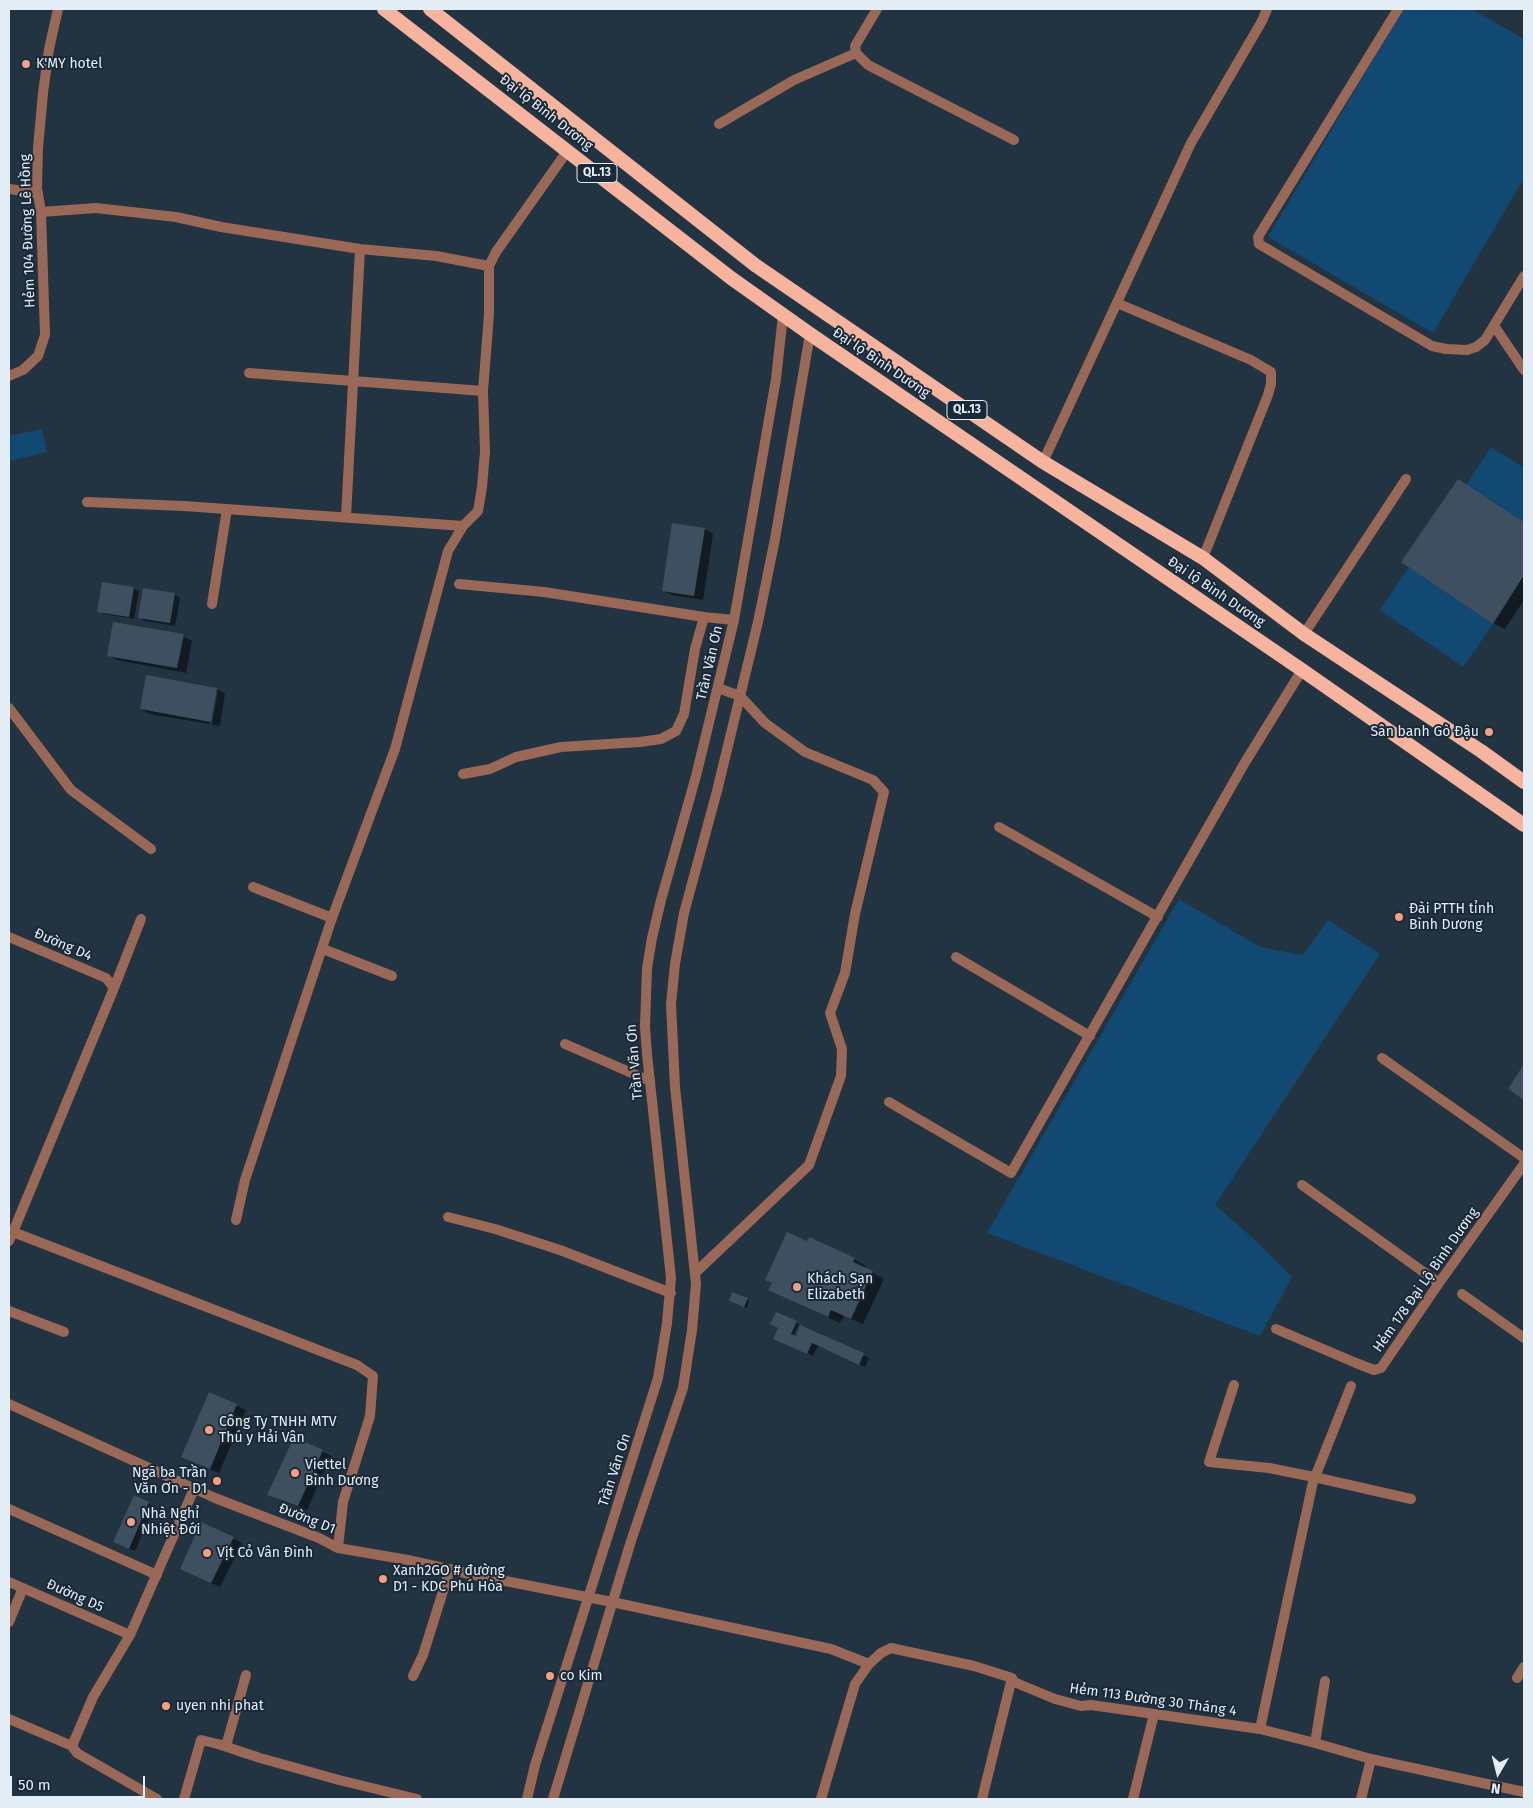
<!DOCTYPE html>
<html>
<head>
<meta charset="utf-8">
<style>
	body { margin:0 }
	#map { position:relative; width:1533px; height:1808px; overflow:hidden; background:#223341; font-family:"Fira Sans",sans-serif }
	canvas { display:block }
	.frame { position:absolute; inset:0; border:10px solid #e3edf6; pointer-events:none }
	.north { position:absolute; left:1473px; top:1748px; width:50px; height:50px; -webkit-text-stroke:4px #192937; paint-order:stroke; rotate:188deg; font-size:14px; font-weight:700; line-height:20px; text-align:center; color:#e3edf6 }
	.north::after { content:''; display:block; margin:auto; width:18px; height:22px; background:#e3edf6; clip-path:polygon(50% 0,100% 100%,50% 72%,0 100%) }
	.scale { position:absolute; left:10px; top:1776px; width:135px; height:22px; box-sizing:border-box; border:2px solid #e3edf6; border-top:0; padding-left:6px; font-size:15px; line-height:18px; white-space:nowrap; color:#e3edf6; -webkit-text-stroke:4px #192937; paint-order:stroke }
</style>
</head>
<body>
<div id="map">
<canvas width="1533" height="1808"></canvas>
<div class="frame"></div>
<div class="north">N</div>
<div class="scale">50 m</div>
</div>
<script>
const ctx = document.querySelector('canvas').getContext('2d');
ctx.lineJoin = 'round';
function fillPath(path, color) {
  ctx.fillStyle = color;
  ctx.fill(path, 'evenodd');
}
function shape(rows) {
  const path = new Path2D();
  for (const r of rows) {
    path.moveTo(r[0], r[1]);
    for (let i = 2; i < r.length; i += 2) path.lineTo(r[i], r[i + 1]);
  }
  return path;
}
function trace(path, color, width, dash) {
  ctx.strokeStyle = color;
  ctx.lineWidth = width;
  ctx.lineCap = dash ? 'butt' : 'round';
  ctx.setLineDash(dash || []);
  ctx.stroke(path);
}
function label(font, color, halo, rows, align = 'center') {
  ctx.font = font + ' "Fira Sans",sans-serif';
  ctx.lineWidth = 4;
  ctx.setLineDash([]);
  ctx.textBaseline = 'middle';
  ctx.strokeStyle = halo;
  ctx.fillStyle = color;
  for (const [text, x, y, turn = 0] of rows) {
    ctx.save();
    ctx.translate(x, y);
    ctx.rotate((+turn || 0) * Math.PI / 180);
    ctx.textAlign = isNaN(turn) ? turn : align;
    if (halo) ctx.strokeText(text, 0, 0);
    ctx.fillText(text, 0, 0);
    ctx.restore();
  }
}
fillPath(shape([
	[1403,9,1472,9,1524,39,1524,178,1433,333,1268,237],
	[42,429,47,452,9,461,9,436],
	[1491,447,1524,468,1524,522,1466,485],
	[1409,567,1493,624,1463,667,1380,610],
	[1179,899,1260,947,1303,955,1328,920,1380,954,1215,1205,1256,1241,1292,1277,1260,1336,987,1233]
]), '#124972');
fillPath(shape([
	[1470,487,1524,522,1524,600,1505,629,1493,623],
	[704,529,713,534,703,600,672,595,663,590],
	[133,588,139,591,134,619,104,614,99,611],
	[174,594,180,598,175,626,145,621,140,618],
	[183,636,192,641,186,673,117,660,108,655],
	[217,689,225,694,220,726,212,725,218,690,215,690,209,724,150,714,141,709],
	[808,1243,854,1259,866,1266,865,1268,884,1279,863,1324,844,1316,840,1323,782,1296],
	[747,1299,749,1300,747,1308,732,1302],
	[776,1313,799,1324,793,1336,796,1338,801,1326,869,1358,865,1367,818,1346,813,1356,780,1341],
	[209,1393,246,1410,219,1473,191,1461],
	[294,1438,331,1456,307,1510,277,1499,269,1494],
	[148,1503,154,1506,135,1551,114,1542],
	[233,1538,242,1543,220,1587,182,1569]
]), '#0007');
fillPath(shape([
	[1458,479,1524,522,1524,575,1493,624,1401,562],
	[672,523,705,528,694,596,662,591],
	[102,582,134,587,129,617,97,612],
	[143,588,175,593,170,623,138,618],
	[113,622,184,634,177,668,107,656],
	[146,675,217,688,211,722,140,709],
	[1524,1064,1524,1100,1508,1089],
	[787,1232,807,1241,809,1237,855,1258,853,1262,873,1271,851,1319,831,1310,828,1317,768,1290,772,1283,765,1280],
	[732,1292,748,1298,744,1307,729,1301],
	[776,1312,797,1321,791,1334,796,1336,800,1325,864,1353,859,1365,812,1343,807,1354,773,1339,778,1328,770,1324],
	[209,1392,237,1404,210,1469,181,1457],
	[294,1437,323,1450,298,1506,267,1495],
	[134,1495,149,1502,129,1549,113,1542],
	[201,1522,234,1537,211,1583,180,1569]
]), '#3e505f');
trace(shape([
	[1398,9,1261,232,1258,237,1259,244,1432,346,1446,349,1467,350,1476,347,1485,340,1524,276],
	[1117,303,1251,360,1271,372,1271,384,1268,395,1203,558],
	[1495,327,1524,370],
	[459,584,544,592,704,617],
	[1304,634,1406,479],
	[463,774,490,769,516,757,561,747,640,742,661,739,676,731,684,714,695,649,704,617,734,620],
	[999,827,1158,917],
	[253,887,332,918],
	[323,949,392,976],
	[956,957,1090,1036],
	[565,1044,650,1081],
	[1382,1058,1524,1158],
	[889,1102,1011,1173,1244,764,1302,670],
	[1302,1185,1439,1283],
	[9,1311,64,1332],
	[1276,1329,1356,1363,1374,1370,1381,1368,1439,1283,1524,1164],
	[1234,1385,1209,1462,1269,1468,1314,1477,1317,1472,1351,1386],
	[9,1509,157,1575],
	[612,1602,831,1649,869,1664],
	[413,1676,423,1655,450,1569],
	[1260,1729,1314,1477,1411,1499]
]), '#996856', 10);
trace(shape([
	[877,9,855,46,856,53,868,65,1014,140],
	[719,124,794,80,856,53],
	[9,189,38,193],
	[41,212,96,208,176,217,221,227,360,249,436,256,489,266,496,252,568,150],
	[249,373,483,391],
	[9,376,23,370,38,356,45,335,41,212,37,188,38,148,43,93,49,49,58,9],
	[1043,462,1191,143,1262,21,1267,9],
	[87,502,184,506,463,526],
	[346,517,360,249],
	[212,604,227,509],
	[9,708,71,790,151,849],
	[9,937,106,978,114,988,13,1232,9,1231],
	[114,988,141,919],
	[448,1217,495,1229,560,1250,671,1293],
	[236,1220,245,1180,332,918,395,749,448,551,463,526,478,511,482,487,485,452,483,391,489,314,489,266],
	[9,1241,13,1232,357,1365,373,1376,370,1416,343,1502,338,1548],
	[695,1273,809,1165,841,1076,842,1049,830,1013,845,973,855,914,884,792,873,780,805,752,765,723,740,696,718,688],
	[1462,1294,1524,1338],
	[9,1404,215,1498,319,1538,338,1548,408,1560,470,1574,612,1602],
	[9,1582,130,1635],
	[9,1622,23,1588],
	[1517,1678,1524,1667],
	[9,1719,72,1746],
	[1315,1743,1325,1681],
	[226,1746,246,1675],
	[157,1799,77,1753,72,1746,93,1697,130,1635,194,1489],
	[184,1799,201,1740,218,1744,260,1758,339,1780,417,1799],
	[821,1799,855,1684,869,1664,881,1653,891,1648,974,1666,1012,1678,1014,1682,1055,1699,1081,1706,1091,1705,1260,1729,1315,1743,1371,1759,1524,1792],
	[982,1799,1012,1678],
	[1133,1799,1154,1714],
	[1361,1799,1371,1759]
]), '#996856', 10);
trace(shape([
	[527,1799,535,1765,658,1378,667,1323,671,1278,647,1054,645,1027,647,968,652,938,661,900,696,776,734,620,776,379,783,315],
	[553,1799,631,1541,683,1388,692,1330,696,1284,675,1087,671,1004,675,964,684,913,717,791,758,622,775,539,810,334]
]), '#996856', 10);
trace(shape([
	[384,9,731,278,810,334,1302,670,1524,825],
	[430,9,755,265,1043,462,1203,558,1304,634,1481,751,1524,782]
]), '#f6b49e', 14);
for (const [x, y, r, color] of [
	[26,64,5,"#f3a082"],
	[1489,732,5,"#f3a082"],
	[1399,917,5,"#f3a082"],
	[797,1287,5,"#f3a082"],
	[209,1430,5,"#f3a082"],
	[295,1473,5,"#f3a082"],
	[217,1481,5,"#f3a082"],
	[131,1522,5,"#f3a082"],
	[207,1553,5,"#f3a082"],
	[383,1579,5,"#f3a082"],
	[550,1676,5,"#f3a082"],
	[166,1706,5,"#f3a082"]
]) {
  const dot = new Path2D();
  dot.arc(x, y, r, 0, 2 * Math.PI);
  ctx.fillStyle = color;
  ctx.fill(dot);
  trace(dot, '#192937', 2);
}
for (const [x, y, w] of [
	[597,173,40],
	[967,410,40]
]) {
  const box = new Path2D();
  box.roundRect(x - w / 2, y - 9.5, w, 19, 4);
  ctx.fillStyle = '#192937';
  ctx.fill(box);
  trace(box, '#e3edf6', 1);
}
label('bold 12px', '#e3edf6', null, [
	["QL.13",597,173],
	["QL.13",967,410]
]);
label('14px', '#e3edf6', '#192937', [
	["K'MY hotel",36,64],
	["Sân banh Gò Đậu",1479,732,"right"],
	["Đài PTTH tỉnh",1409,909],
	["Bình Dương",1409,925],
	["Khách Sạn",807,1279],
	["Elizabeth",807,1295],
	["Công Ty TNHH MTV",219,1422],
	["Thú y Hải Vân",219,1438],
	["Viettel",305,1465],
	["Bình Dương",305,1481],
	["Ngã ba Trần",207,1473,"right"],
	["Văn Ơn - D1",207,1489,"right"],
	["Nhà Nghỉ",141,1514],
	["Nhiệt Đới",141,1530],
	["Vịt Cỏ Vân Đình",217,1553],
	["Xanh2GO # đường",393,1571],
	["D1 - KDC Phú Hòa",393,1587],
	["co Kim",560,1676],
	["uyen nhi phat",176,1706]
], 'left');
label('14px', '#e3edf6', '#192937', [
	["Đại lộ Bình Dương",546,113,38],
	["Hẻm 104 Đường Lê Hồng",28,231,-92],
	["Đại lộ Bình Dương",881,363,34],
	["Đại lộ Bình Dương",1216,592,34],
	["Trần Văn Ơn",710,663,-77],
	["Đường D4",63,945,23],
	["Trần Văn Ơn",635,1062,-95],
	["Hẻm 178 Đại Lộ Bình Dương",1426,1280,-55],
	["Trần Văn Ơn",615,1470,-72],
	["Đường D1",307,1519,22],
	["Đường D5",75,1596,24],
	["Hẻm 113 Đường 30 Tháng 4",1153,1700,8]
]);
</script>
</body>
</html>
